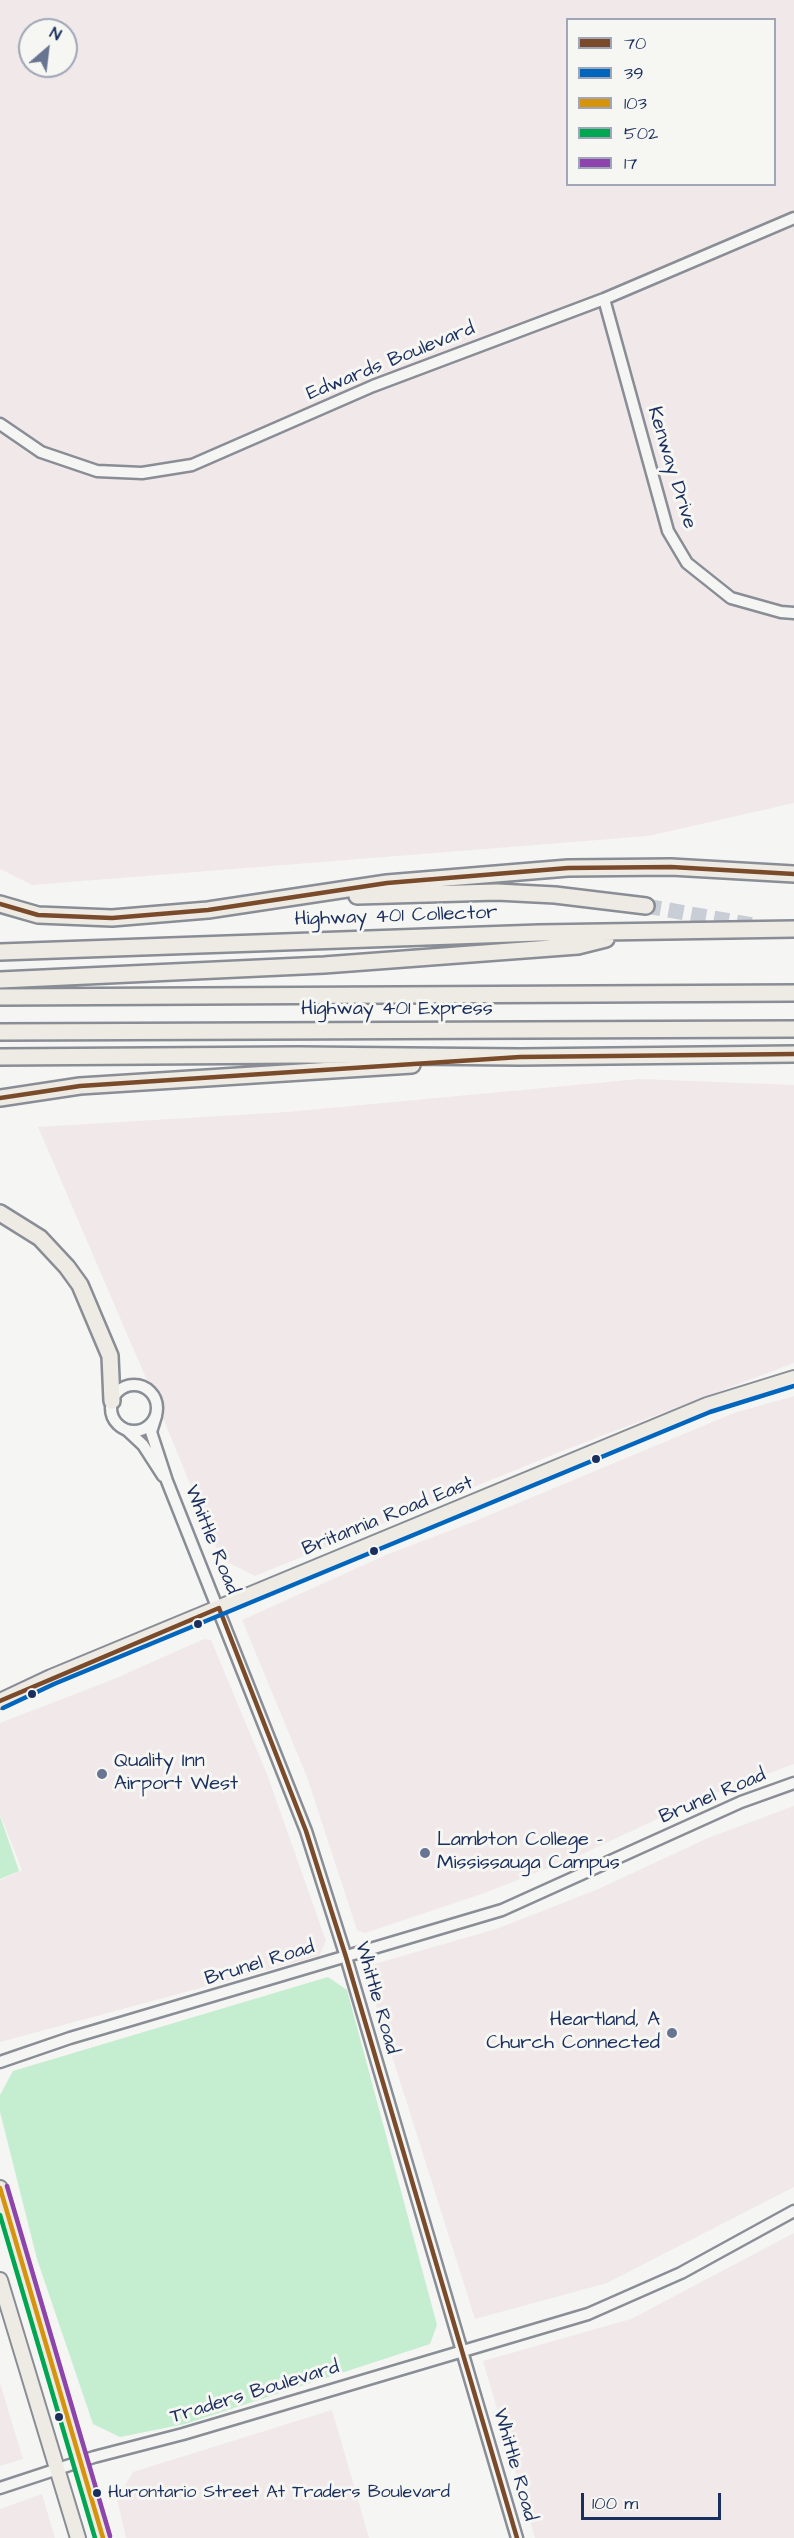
<!DOCTYPE html>
<html>
<head>
<meta charset="utf-8">
<style>
	body { margin:0 }
	#map { position:relative; width:794px; height:2538px; overflow:hidden; background:#f5f5f3; font-family:"Architects Daughter",sans-serif }
	canvas { display:block }
	.legend { position:absolute; left:566px; top:18px; width:210px; height:168px; box-sizing:border-box; background:#f6f6f2; border:2px solid #9ea6b7; margin:0; padding:8px 10px; list-style:none; font-size:18px; color:#1b2f5e }
	.legend li { display:flex; align-items:center; gap:12px; height:30px }
	.legend b { width:30px; border:2px solid #9ea6b7 }
	.north { position:absolute; left:18px; top:18px; width:60px; height:60px; box-sizing:border-box; background:#f6f6f2; border:2px solid #9ea6b7; border-radius:50%; rotate:28deg; font-size:16px; font-weight:700; line-height:24px; text-align:center; color:#1b2f5e }
	.north::after { content:''; display:block; margin:auto; width:21px; height:27px; background:#677492; clip-path:polygon(50% 0,100% 100%,50% 72%,0 100%) }
	.scale { position:absolute; left:581px; top:2493px; width:140px; height:27px; box-sizing:border-box; border:3px solid #1b2f5e; border-top:0; padding-left:8px; font-size:18px; line-height:21px; white-space:nowrap; color:#1b2f5e; -webkit-text-stroke:4px #f6f6f2; paint-order:stroke }
</style>
</head>
<body>
<div id="map">
<canvas width="794" height="2538"></canvas>
<ul class="legend">
<li><b style="height:8px;background:#7a4b2a"></b>70</li>
<li><b style="height:8px;background:#0065bd"></b>39</li>
<li><b style="height:8px;background:#d6940e"></b>103</li>
<li><b style="height:8px;background:#00a651"></b>502</li>
<li><b style="height:8px;background:#8e44ad"></b>17</li>
</ul>
<div class="north">N</div>
<div class="scale">100 m</div>
</div>
<script>
const ctx = document.querySelector('canvas').getContext('2d');
ctx.lineJoin = 'round';
function fillPath(path, color) {
  ctx.fillStyle = color;
  ctx.fill(path, 'evenodd');
}
function shape(rows) {
  const path = new Path2D();
  for (const r of rows) {
    if (r.length === 3) {
      path.moveTo(r[0] + r[2], r[1]);
      path.arc(r[0], r[1], r[2], 0, 2 * Math.PI);
      continue;
    }
    path.moveTo(r[0], r[1]);
    for (let i = 2; i < r.length; i += 2) path.lineTo(r[i], r[i + 1]);
  }
  return path;
}
function trace(path, color, width, dash) {
  ctx.strokeStyle = color;
  ctx.lineWidth = width;
  ctx.lineCap = dash ? 'butt' : 'round';
  ctx.setLineDash(dash || []);
  ctx.stroke(path);
}
function label(font, color, halo, rows, align = 'center') {
  ctx.font = font + ' "Architects Daughter",sans-serif';
  ctx.lineWidth = 6;
  ctx.setLineDash([]);
  ctx.textBaseline = 'middle';
  ctx.strokeStyle = halo;
  ctx.fillStyle = color;
  for (const [text, x, y, turn = 0] of rows) {
    ctx.save();
    ctx.translate(x, y);
    ctx.rotate((+turn || 0) * Math.PI / 180);
    ctx.textAlign = isNaN(turn) ? turn : align;
    if (halo) ctx.strokeText(text, 0, 0);
    ctx.fillText(text, 0, 0);
    ctx.restore();
  }
}
fillPath(shape([
	[0,0,794,0,794,803,648,836,32,885,0,869],
	[568,20,774,20,774,184,568,184],
	[30,30,66,30,66,66,30,66],
	[640,1079,794,1085,794,1363,567,1449,255,1576,221,1559,158,1406,38,1127,287,1112],
	[794,1396,794,1764,700,1799,576,1857,487,1892,365,1933,357,1930,307,1777,242,1620,386,1555,475,1521,734,1413],
	[204,1639,211,1640,267,1774,326,1941,319,1956,0,2042,0,1880,22,1870,0,1814,0,1723,114,1679],
	[794,1806,794,2187,607,2283,475,2319,364,1967,496,1929,596,1890,708,1838],
	[794,2233,794,2538,535,2538,483,2361,631,2319],
	[0,2383,23,2459,0,2466],
	[332,2410,369,2538,126,2538,117,2499,133,2472],
	[42,2494,55,2538,0,2538,0,2509]
]), '#f1e8e9');
fillPath(shape([
	[0,1816,19,1871,0,1879],
	[328,1977,347,1990,437,2325,430,2344,185,2424,120,2437,93,2424,37,2259,0,2112,0,2095,13,2071]
]), '#c5edd0');
trace(shape([
	[646,906,759,926]
]), '#c9cdd5', 15, [15, 8]);
const minor = shape([
	[604,299,668,531,687,563,731,598,781,612,794,613],
	[0,424,41,452,97,471,142,473,192,465,373,386,604,299,794,218],
	[134,1408,23],
	[156,1416,151,1432,167,1481,306,1831,346,1957,517,2538],
	[127,1430,143,1445,163,1476],
	[0,2062,70,2038,502,1910,741,1802,794,1783],
	[0,2488,94,2457,183,2434,588,2314,681,2273,794,2211]
]);
const major = shape([
	[0,1701,51,1677,707,1405,794,1378],
	[0,2188,103,2538],
	[0,2280,78,2538]
]);
const highway = shape([
	[357,896,497,892,555,895,646,906],
	[0,904,38,915,112,918,208,910,387,883,568,868,671,867,794,874],
	[0,952,539,933,794,929],
	[0,980,324,965,578,946,606,939],
	[0,997,794,993],
	[0,1032,794,1029],
	[0,1057,298,1055,520,1057,794,1054],
	[0,1098,80,1086,412,1065],
	[0,1213,40,1238,67,1267,80,1285,110,1356,112,1401]
]);
trace(minor, '#898d95', 15);
trace(major, '#898d95', 18);
trace(highway, '#898d95', 20);
trace(minor, '#f5f5f3', 10);
trace(major, '#eeebe4', 14);
trace(highway, '#eeebe4', 15);
trace(shape([
	[0,904,38,915,112,918,208,910,387,883,568,868,671,867,794,874],
	[0,1098,80,1086,520,1057,794,1054],
	[0,1701,219,1608,306,1831,346,1957,517,2538]
]), '#7a4b2a', 4.5);
trace(shape([
	[3,1708,54,1684,710,1412,794,1386]
]), '#0065bd', 4.5);
trace(shape([
	[0,2188,103,2538]
]), '#d6940e', 4.5);
trace(shape([
	[0,2215,95,2538]
]), '#00a651', 4.5);
trace(shape([
	[7,2186,110,2536]
]), '#8e44ad', 4.5);
for (const [x, y, r, color] of [
	[596,1459,5,"#1b2f5e"],
	[374,1551,5,"#1b2f5e"],
	[198,1624,5,"#1b2f5e"],
	[32,1694,5,"#1b2f5e"],
	[102,1774,6,"#677492"],
	[425,1853,6,"#677492"],
	[672,2033,6,"#677492"],
	[59,2417,5,"#1b2f5e"],
	[97,2493,5,"#1b2f5e"]
]) {
  const dot = new Path2D();
  dot.arc(x, y, r, 0, 2 * Math.PI);
  ctx.fillStyle = color;
  ctx.fill(dot);
  trace(dot, '#f6f6f2', 2);
}
label('18px', '#1b2f5e', '#f6f6f2', [
	["Hurontario Street At Traders Boulevard",108,2493]
], 'left');
label('20px', '#1b2f5e', '#f6f6f2', [
	["Edwards Boulevard",391,362,-22],
	["Kenway Drive",671,468,73],
	["Highway 401 Collector",396,917,-2],
	["Highway 401 Express",397,1010],
	["Britannia Road East",388,1517,-22],
	["Whittle Road",211,1540,68],
	["Brunel Road",713,1797,-23],
	["Brunel Road",260,1964,-17],
	["Whittle Road",376,1998,74],
	["Traders Boulevard",255,2393,-17],
	["Whittle Road",514,2465,74]
]);
label('20px', '#1b2f5e', '#f6f6f2', [
	["Quality Inn",114,1762],
	["Airport West",114,1785],
	["Lambton College -",437,1841],
	["Mississauga Campus",437,1864],
	["Heartland, A",660,2021,"right"],
	["Church Connected",660,2044,"right"]
], 'left');
</script>
</body>
</html>
